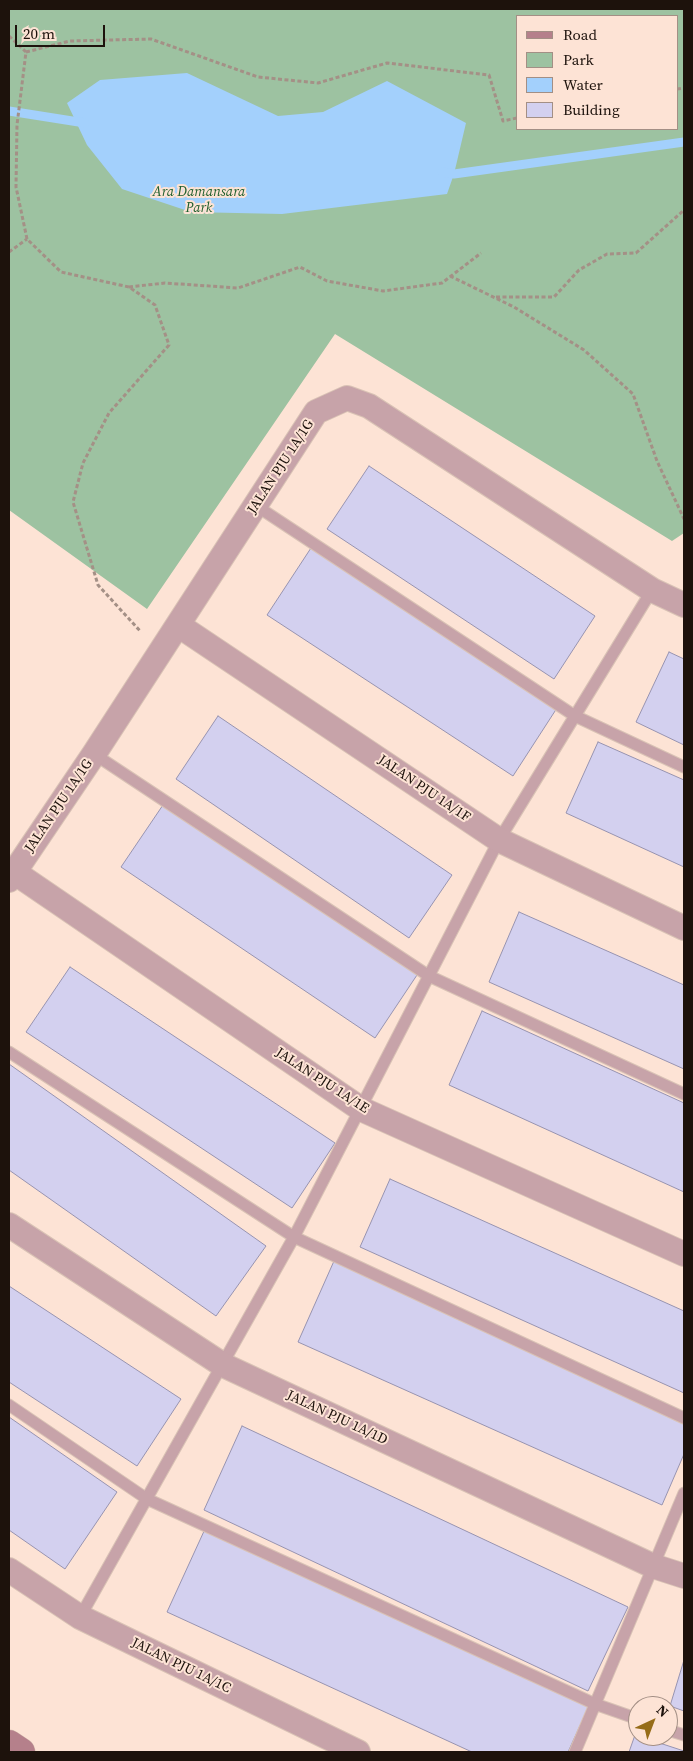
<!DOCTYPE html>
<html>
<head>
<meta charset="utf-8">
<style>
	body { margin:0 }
	#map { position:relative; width:693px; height:1761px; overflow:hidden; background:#fde3d5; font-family:"Source Serif 4",serif }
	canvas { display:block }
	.frame { position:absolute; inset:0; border:10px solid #1d120c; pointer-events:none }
	.legend { position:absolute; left:516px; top:15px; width:162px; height:115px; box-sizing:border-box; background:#fde3d5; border:1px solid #a38f85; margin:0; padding:6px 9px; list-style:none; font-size:15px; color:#1d120c }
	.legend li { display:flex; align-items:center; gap:10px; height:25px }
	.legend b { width:25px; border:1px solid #a38f85 }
	.north { position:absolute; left:628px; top:1696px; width:50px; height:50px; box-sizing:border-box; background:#fde3d5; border:1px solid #a38f85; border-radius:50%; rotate:43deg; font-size:14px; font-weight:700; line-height:20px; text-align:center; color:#1d120c }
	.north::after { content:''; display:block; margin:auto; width:18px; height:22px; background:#966c18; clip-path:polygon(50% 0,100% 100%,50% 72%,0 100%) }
	.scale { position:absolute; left:15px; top:25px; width:90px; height:22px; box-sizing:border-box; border:2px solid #1d120c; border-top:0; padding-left:6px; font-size:15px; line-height:18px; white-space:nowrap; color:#1d120c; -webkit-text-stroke:4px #fde3d5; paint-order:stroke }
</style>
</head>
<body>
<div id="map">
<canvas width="693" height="1761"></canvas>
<div class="frame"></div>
<ul class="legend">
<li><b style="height:6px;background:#b5808b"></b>Road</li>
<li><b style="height:14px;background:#9dc2a1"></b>Park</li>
<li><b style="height:14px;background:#a3d0fc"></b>Water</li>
<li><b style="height:14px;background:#d3d0ef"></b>Building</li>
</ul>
<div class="north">N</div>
<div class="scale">20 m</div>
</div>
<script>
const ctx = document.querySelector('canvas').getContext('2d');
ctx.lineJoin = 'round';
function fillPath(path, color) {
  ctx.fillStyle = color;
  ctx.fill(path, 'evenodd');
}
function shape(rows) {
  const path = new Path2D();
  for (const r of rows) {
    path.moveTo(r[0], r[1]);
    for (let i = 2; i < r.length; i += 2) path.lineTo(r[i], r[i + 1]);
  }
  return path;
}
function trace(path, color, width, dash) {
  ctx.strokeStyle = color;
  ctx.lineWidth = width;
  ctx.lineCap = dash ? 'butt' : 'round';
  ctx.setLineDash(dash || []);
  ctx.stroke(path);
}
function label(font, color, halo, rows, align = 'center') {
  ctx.font = font + ' "Source Serif 4",serif';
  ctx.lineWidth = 4;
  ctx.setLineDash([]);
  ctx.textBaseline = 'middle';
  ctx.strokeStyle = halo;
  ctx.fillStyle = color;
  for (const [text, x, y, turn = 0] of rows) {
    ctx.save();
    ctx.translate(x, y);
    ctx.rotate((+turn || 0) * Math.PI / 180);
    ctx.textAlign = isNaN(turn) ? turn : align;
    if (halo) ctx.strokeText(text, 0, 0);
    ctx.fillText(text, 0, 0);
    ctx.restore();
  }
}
fillPath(shape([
	[9,9,684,9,684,533,672,541,335,334,147,609,9,510],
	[517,16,677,16,677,129,517,129]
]), '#9dc2a1');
fillPath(shape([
	[187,73,278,116,323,112,387,81,466,123,454,174,447,194,282,214,191,212,122,189,87,145,67,103,100,80]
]), '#a3d0fc');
trace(shape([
	[9,111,85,123],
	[442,172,454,174,684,142]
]), '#a3d0fc', 9);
const building = shape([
	[369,466,595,616,554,679,327,529,369,466],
	[311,548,557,708,513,776,267,615,311,548],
	[669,652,684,659,684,745,636,722,669,652],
	[218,716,452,875,409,938,176,779,218,716],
	[598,742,684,780,684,867,566,813,598,742],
	[165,802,419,972,375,1038,121,867,165,802],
	[519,912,684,985,684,1069,489,982,519,912],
	[70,967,335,1143,292,1208,26,1032,70,967],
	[482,1011,684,1103,684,1192,449,1085,482,1011],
	[9,1064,266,1246,216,1316,9,1170,9,1064],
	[390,1179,684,1311,684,1393,360,1247,390,1179],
	[334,1261,684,1419,684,1454,662,1505,298,1342,334,1261],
	[9,1286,181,1399,137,1466,9,1382,9,1286],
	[9,1417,117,1492,65,1569,9,1530,9,1417],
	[242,1426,628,1607,588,1691,204,1510,242,1426],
	[205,1529,589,1706,568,1752,472,1752,167,1612,205,1529],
	[684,1660,684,1711,670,1706,684,1660],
	[635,1735,684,1751,684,1752,629,1752,635,1735]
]);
fillPath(building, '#d3d0ef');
trace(building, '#9793b0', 1);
const service = shape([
	[255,505,575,716,684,767],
	[94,754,429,976,684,1094],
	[9,1052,294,1237,684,1418],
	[9,1405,147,1499,595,1704,638,1719],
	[80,1617,294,1237,499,840,652,590],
	[668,1730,684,1735],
	[575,1752,684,1493]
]);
const minor = shape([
	[178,625,499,840,684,928],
	[14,872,361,1109,684,1254],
	[9,880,94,754,316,412,347,398,369,406,652,590,684,605],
	[9,1225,223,1365,653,1566,684,1576],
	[9,1570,80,1617,358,1752]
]);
const secondary = shape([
	[9,1744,21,1752]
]);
trace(service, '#d9c2b5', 13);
trace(minor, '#d9c2b5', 26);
trace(secondary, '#d9c2b5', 29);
trace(shape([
	[9,36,26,52,17,125,16,187,27,239,61,272,129,287,155,305,169,345,109,413,83,463,73,502,98,585,141,632],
	[26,52,70,41,151,39,258,77,318,83,387,63,489,75,503,121,517,118],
	[677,89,684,88],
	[9,252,27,239],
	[450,276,514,307,584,350,633,394,657,461,684,519],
	[129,287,165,283,238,288,300,267,327,281,383,291,442,283,481,253],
	[496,297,554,297,579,270,607,254,636,253,684,210]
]), '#a49086', 3, [4, 2.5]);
trace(service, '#c7a3a9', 11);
trace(minor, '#c7a3a9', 24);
trace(secondary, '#b5808b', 28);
label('italic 14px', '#1f5f2d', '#fde3d5', [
	["Ara Damansara",199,192],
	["Park",199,208]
]);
label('14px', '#1d120c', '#fde3d5', [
	["JALAN PJU 1A/1G",281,467,-57],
	["JALAN PJU 1A/1F",424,789,34],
	["JALAN PJU 1A/1G",59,806,-56],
	["JALAN PJU 1A/1E",322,1081,33],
	["JALAN PJU 1A/1D",337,1418,25],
	["JALAN PJU 1A/1C",181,1666,26]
]);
</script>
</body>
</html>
